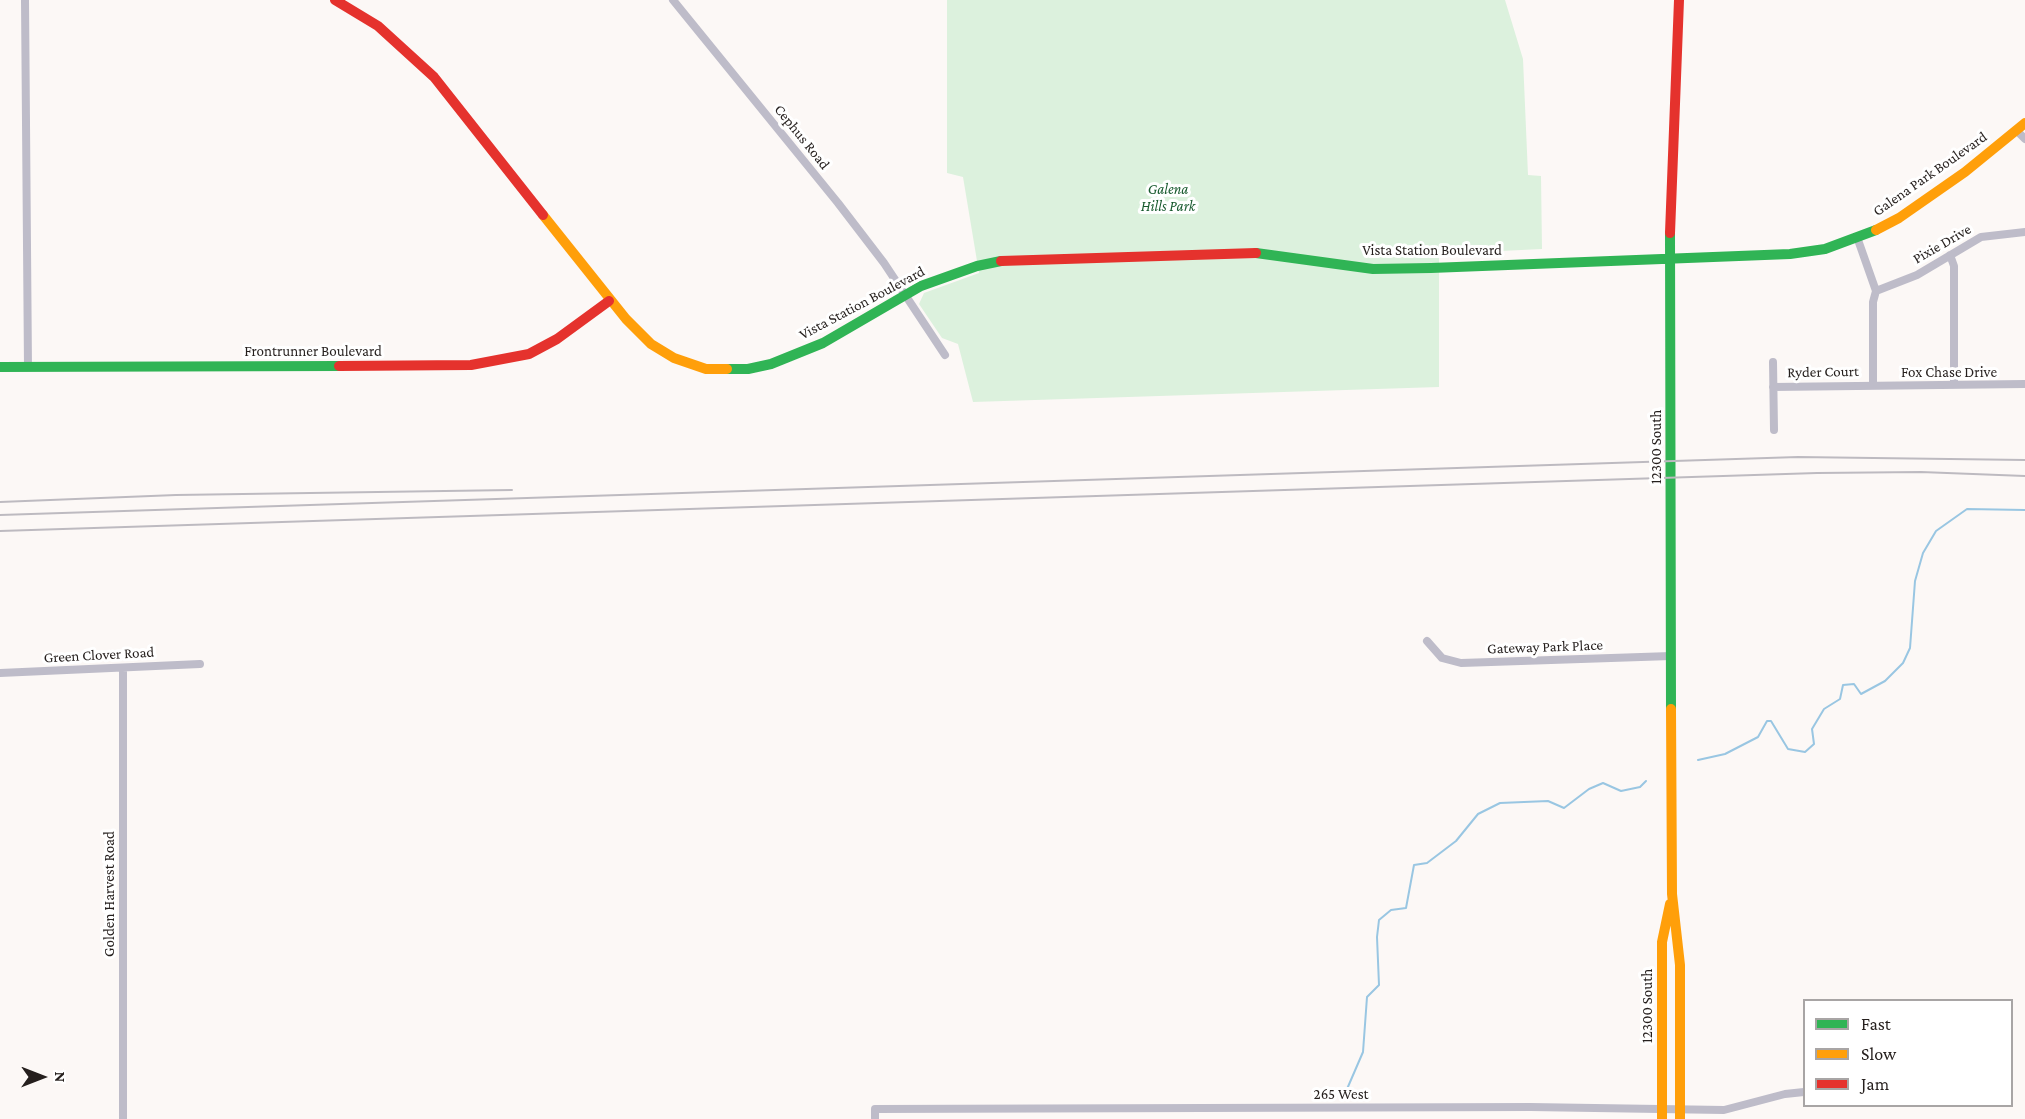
<!DOCTYPE html>
<html>
<head>
<meta charset="utf-8">
<style>
	body { margin:0 }
	#map { position:relative; width:2025px; height:1119px; overflow:hidden; background:#fcf8f6; font-family:"Crimson Pro",serif }
	canvas { display:block }
	.legend { position:absolute; left:1803px; top:999px; width:210px; height:108px; box-sizing:border-box; background:#fff; border:2px solid #a8a5a5; margin:0; padding:8px 10px; list-style:none; font-size:18px; color:#251f1d }
	.legend li { display:flex; align-items:center; gap:12px; height:30px }
	.legend b { width:30px; border:2px solid #a8a5a5 }
	.north { position:absolute; left:12px; top:1047px; width:60px; height:60px; -webkit-text-stroke:4px #fff; paint-order:stroke; rotate:90deg; font-size:16px; font-weight:700; line-height:24px; text-align:center; color:#251f1d }
	.north::after { content:''; display:block; margin:auto; width:21px; height:27px; background:#251f1d; clip-path:polygon(50% 0,100% 100%,50% 72%,0 100%) }
</style>
</head>
<body>
<div id="map">
<canvas width="2025" height="1119"></canvas>
<ul class="legend">
<li><b style="height:8px;background:#30b455"></b>Fast</li>
<li><b style="height:8px;background:#ff9f0a"></b>Slow</li>
<li><b style="height:8px;background:#e5322d"></b>Jam</li>
</ul>
<div class="north">N</div>
</div>
<script>
const ctx = document.querySelector('canvas').getContext('2d');
ctx.lineJoin = 'round';
function fillPath(path, color) {
  ctx.fillStyle = color;
  ctx.fill(path, 'evenodd');
}
function shape(rows) {
  const path = new Path2D();
  for (const r of rows) {
    path.moveTo(r[0], r[1]);
    for (let i = 2; i < r.length; i += 2) path.lineTo(r[i], r[i + 1]);
  }
  return path;
}
function trace(path, color, width, dash) {
  ctx.strokeStyle = color;
  ctx.lineWidth = width;
  ctx.lineCap = dash ? 'butt' : 'round';
  ctx.setLineDash(dash || []);
  ctx.stroke(path);
}
function label(font, color, halo, rows, align = 'center') {
  ctx.font = font + ' "Crimson Pro",serif';
  ctx.lineWidth = 6;
  ctx.setLineDash([]);
  ctx.textBaseline = 'middle';
  ctx.strokeStyle = halo;
  ctx.fillStyle = color;
  for (const [text, x, y, turn = 0] of rows) {
    ctx.save();
    ctx.translate(x, y);
    ctx.rotate((+turn || 0) * Math.PI / 180);
    ctx.textAlign = isNaN(turn) ? turn : align;
    if (halo) ctx.strokeText(text, 0, 0);
    ctx.fillText(text, 0, 0);
    ctx.restore();
  }
}
fillPath(shape([
	[947,0,1505,0,1523,59,1528,175,1541,176,1542,249,1439,254,1439,387,973,402,958,344,942,338,919,304,924,293,979,273,963,177,947,173]
]), '#dcf1dd');
trace(shape([
	[1698,760,1725,754,1758,737,1767,721,1771,721,1788,749,1805,752,1814,744,1812,729,1824,709,1840,699,1843,685,1854,684,1861,694,1885,681,1903,663,1910,648,1915,581,1923,553,1936,531,1967,509,2025,510],
	[1344,1096,1363,1052,1367,997,1379,985,1377,937,1379,920,1391,910,1406,908,1414,865,1427,863,1456,841,1478,814,1500,803,1548,801,1564,808,1589,789,1603,783,1621,791,1640,787,1646,781]
]), '#99c6e2', 2);
trace(shape([
	[25,0,28,367],
	[673,0,838,203,884,263,945,355],
	[2016,130,2025,139],
	[1857,237,1876,291,1873,302,1873,385],
	[1950,255,1954,266,1954,385],
	[1876,291,1917,275,1981,237,2025,232],
	[1773,362,1774,430],
	[1773,387,2025,384],
	[1427,641,1442,658,1461,663,1671,656],
	[123,669,123,1119],
	[0,673,200,664],
	[875,1119,875,1109,1530,1107,1724,1110,1785,1094,1804,1092]
]), '#bebcc9', 8);
trace(shape([
	[1670,233,1671,709],
	[1256,253,1373,269,1431,268,1790,254,1825,249,1876,230],
	[0,367,339,366],
	[727,369,748,369,771,364,823,343,921,286,977,266,1001,261]
]), '#30b455', 10);
trace(shape([
	[543,215,626,319,651,344,674,358,706,369,727,369],
	[1876,230,1899,218,1965,172,2025,123],
	[1671,709,1672,894,1680,965,1680,1119],
	[1662,1119,1662,942,1670,904]
]), '#ff9f0a', 10);
trace(shape([
	[335,0,378,26,434,77,543,215],
	[1670,233,1679,0],
	[1001,261,1256,253],
	[339,366,471,365,529,354,557,339,609,301]
]), '#e5322d', 10);
trace(shape([
	[0,502,176,495,512,490],
	[0,515,1798,457,2025,460],
	[0,531,1817,473,1921,472,2025,476]
]), '#bdbac0', 2);
label('15px', '#251f1d', '#fff', [
	["Cephus Road",802,137,51],
	["Galena Park Boulevard",1930,174,-35],
	["Pixie Drive",1942,244,-30],
	["Vista Station Boulevard",1432,250],
	["Vista Station Boulevard",862,303,-28],
	["Frontrunner Boulevard",313,351],
	["Ryder Court",1823,372,-1],
	["Fox Chase Drive",1949,372],
	["12300 South",1656,447,-90],
	["Gateway Park Place",1545,647,-2],
	["Green Clover Road",99,655,-3],
	["Golden Harvest Road",109,894,-90],
	["12300 South",1647,1006,-90],
	["265 West",1341,1094]
]);
label('italic 15px', '#185a2e', '#fff', [
	["Galena",1168,189],
	["Hills Park",1168,206]
]);
</script>
</body>
</html>
